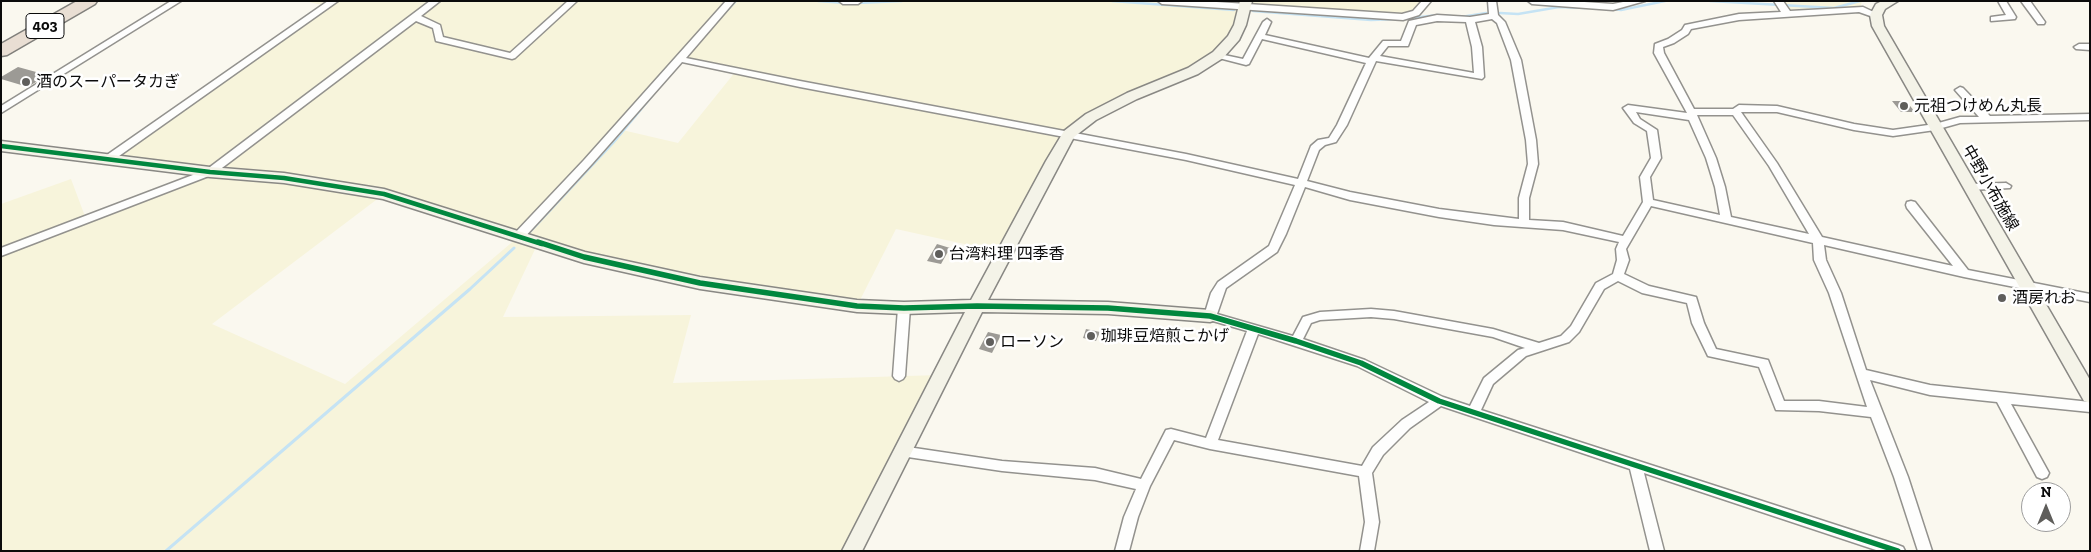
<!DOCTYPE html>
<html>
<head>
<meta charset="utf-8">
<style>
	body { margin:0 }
	#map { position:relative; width:2091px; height:552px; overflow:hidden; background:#faf8ef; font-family:"Zilla Slab",serif }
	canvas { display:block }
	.frame { position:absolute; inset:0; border:2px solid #0b0b0b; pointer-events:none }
	.north { position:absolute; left:2021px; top:482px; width:50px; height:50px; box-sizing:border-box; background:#fff; border:1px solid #9d9d9d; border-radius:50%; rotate:0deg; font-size:14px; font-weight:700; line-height:20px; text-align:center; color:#0b0b0b }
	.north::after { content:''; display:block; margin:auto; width:18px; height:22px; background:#5f5e5b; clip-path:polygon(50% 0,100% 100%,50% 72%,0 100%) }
</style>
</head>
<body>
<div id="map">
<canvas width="2091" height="552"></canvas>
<div class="frame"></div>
<div class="north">N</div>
</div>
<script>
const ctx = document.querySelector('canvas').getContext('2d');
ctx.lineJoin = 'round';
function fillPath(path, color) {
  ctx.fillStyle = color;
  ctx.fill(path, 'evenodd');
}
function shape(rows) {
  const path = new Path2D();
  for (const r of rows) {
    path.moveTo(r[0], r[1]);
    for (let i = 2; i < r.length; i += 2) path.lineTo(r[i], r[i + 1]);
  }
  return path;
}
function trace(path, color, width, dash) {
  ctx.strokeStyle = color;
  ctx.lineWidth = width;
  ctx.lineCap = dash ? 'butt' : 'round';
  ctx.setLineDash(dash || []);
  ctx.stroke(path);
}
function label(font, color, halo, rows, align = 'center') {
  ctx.font = font + ' "Zilla Slab","Noto Sans JP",serif';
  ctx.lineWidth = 5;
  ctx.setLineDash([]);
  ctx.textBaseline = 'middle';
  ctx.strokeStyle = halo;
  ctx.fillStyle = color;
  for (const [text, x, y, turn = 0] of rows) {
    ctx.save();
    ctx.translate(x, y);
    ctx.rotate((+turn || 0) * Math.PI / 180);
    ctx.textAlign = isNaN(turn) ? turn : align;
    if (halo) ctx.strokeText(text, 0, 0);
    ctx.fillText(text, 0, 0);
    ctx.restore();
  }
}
fillPath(shape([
	[305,1,1427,1,1416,13,1403,16,1245,7,1218,55,1132,96,1069,134,1005,253,896,229,857,306,813,301,538,243,503,317,691,315,673,383,940,375,852,551,1,551,1,204,71,179,86,219,209,172,108,159,326,6],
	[679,59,736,71,678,143,618,129],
	[384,194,517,238,345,384,212,324],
	[1778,1,1862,1,1860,9,1788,15]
]), '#f7f4db');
trace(shape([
	[818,1,846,3],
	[1112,1,1234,10],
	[1710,1,1834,8,1860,1],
	[857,3,902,1],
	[1612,9,1621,10,1665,1],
	[1253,11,1371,20,1397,19],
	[1500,13,1518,14,1559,7,1585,8],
	[719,19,736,1],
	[1403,19,1438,15,1461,17,1486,13],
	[530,232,614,142,657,90]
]), '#c5e3f4', 2.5);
trace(shape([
	[166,551,470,289,514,248]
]), '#c5e3f4', 3);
fillPath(shape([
	[18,67,47,75,28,87,1,79,1,77],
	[1892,101,1906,101,1915,112,1901,112],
	[937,244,950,248,941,264,927,261],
	[1086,329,1100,332,1096,341,1083,338],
	[988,332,1001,335,992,353,979,349]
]), '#9c9a95');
const street = shape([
	[171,1,181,1,1,113,1,106,171,1],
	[328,1,338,1,112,161,104,161,103,159,104,157,328,1],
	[430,1,440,1,421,16,440,25,443,37,510,53,568,1,577,1,515,58,512,59,436,41,433,28,416,21,214,174,1,256,1,248,206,170,430,1],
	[726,1,735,1,686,58,800,81,1186,154,1298,179,1311,146,1318,140,1329,138,1337,125,1366,63,1262,39,1249,64,1246,65,1215,57,1215,53,1243,59,1263,22,1267,19,1271,22,1265,35,1369,58,1383,41,1401,41,1409,21,1437,15,1470,17,1489,14,1488,1,1496,1,1498,15,1505,22,1521,60,1536,140,1538,164,1529,198,1529,220,1563,222,1623,236,1643,202,1640,177,1651,158,1647,131,1634,123,1623,108,1628,105,1687,113,1654,53,1655,44,1668,39,1682,30,1685,25,1739,14,1781,12,1774,1,1783,1,1790,11,1863,7,1880,15,1876,18,1859,12,1739,20,1691,29,1688,34,1674,43,1663,47,1664,53,1694,109,1733,109,1739,105,1777,106,1854,124,1893,130,1935,124,1960,117,1979,117,1955,90,1960,87,1963,88,1990,116,2090,114,2090,120,1960,123,1935,130,1893,136,1854,130,1777,112,1741,112,1777,163,1822,237,1953,266,1907,208,1906,205,1907,202,1911,201,1915,202,1968,270,2090,294,2090,302,1964,277,1824,245,1826,260,1841,293,1866,370,1930,385,2090,402,2090,412,2011,404,2049,473,2047,477,2042,479,2037,477,1997,402,1930,395,1870,380,1908,477,1932,551,1918,551,1894,477,1871,417,1819,411,1776,410,1759,367,1708,356,1692,323,1687,303,1642,293,1618,281,1604,289,1579,332,1569,342,1526,356,1493,384,1481,410,1898,545,1903,547,1905,551,1879,551,1644,473,1664,551,1650,551,1630,469,1441,406,1410,428,1383,455,1372,473,1379,522,1374,551,1360,551,1365,522,1359,476,1210,449,1174,440,1150,486,1138,517,1129,551,1115,551,1124,517,1136,489,1095,480,1002,471,901,456,896,455,895,451,896,447,901,446,1002,461,1095,468,1141,479,1166,430,1171,429,1206,438,1247,331,1206,319,1204,316,1211,293,1218,282,1269,246,1295,185,1186,160,800,87,682,62,592,164,522,240,514,240,513,237,514,234,584,160,726,1],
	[1492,19,1497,23,1511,60,1526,140,1528,164,1519,198,1519,219,1439,209,1350,192,1307,181,1319,150,1325,145,1336,142,1347,125,1376,61,1482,79,1484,77,1482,47,1475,22,1492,19],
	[1437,21,1466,22,1472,47,1474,73,1380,56,1388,46,1408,46,1416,25,1437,21],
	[1636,112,1689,120,1706,158,1715,187,1720,215,1653,200,1650,177,1661,158,1657,130,1640,119,1636,112],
	[1697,115,1733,115,1769,166,1809,234,1731,217,1725,187,1716,158,1697,115],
	[1305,187,1350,200,1439,217,1494,225,1563,230,1619,242,1616,249,1617,260,1613,274,1596,283,1571,326,1561,336,1539,343,1493,329,1394,311,1371,309,1320,312,1303,317,1293,336,1217,314,1226,288,1277,252,1286,234,1305,187],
	[1651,206,1813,243,1814,260,1829,293,1867,407,1819,401,1784,401,1768,360,1716,349,1704,323,1696,297,1649,286,1624,274,1629,260,1626,249,1651,206],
	[1371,317,1394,319,1493,337,1525,348,1518,350,1484,378,1470,406,1443,397,1365,360,1303,339,1311,323,1320,320,1371,317],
	[1258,334,1357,366,1429,402,1402,420,1373,447,1362,466,1218,440,1258,334],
	[839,1,862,1,858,4,843,4,839,1],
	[1158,1,1201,1,1402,14,1413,11,1422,1,1431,1,1419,15,1403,20,1162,4,1158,1],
	[1528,1,1570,1,1613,4,1628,1,1645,1,1613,10,1532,4,1528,1],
	[1998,1,2006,1,2016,17,2015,19,1991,21,1991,17,2006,15,1998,1],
	[2021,1,2030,1,2045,22,2044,24,2038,24,2021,1],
	[2079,44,2090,44,2090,50,2076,49,2074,47,2079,44],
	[2006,183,2011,186,2010,188,1970,190,1965,187,1970,184,2006,183],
	[904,304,908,305,910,308,905,376,903,379,899,381,895,379,893,376,898,308,900,305,904,304]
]);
const secondary = shape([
	[1240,1,1252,1,1246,25,1239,40,1223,58,1198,74,1137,99,1096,120,1074,137,988,300,1108,302,1210,310,1216,312,1218,316,1216,320,1210,322,1108,314,982,312,862,551,842,551,965,312,904,314,857,312,700,289,584,263,383,199,284,183,210,177,1,151,1,141,210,167,284,173,384,189,585,252,700,277,857,300,904,302,971,300,1046,161,1064,131,1086,114,1127,93,1188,68,1213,52,1228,36,1234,25,1240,1],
	[1882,1,1898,1,1885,9,1882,15,1884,26,2090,380,2090,403,2084,401,1872,26,1870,15,1876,4,1882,1]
]);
const highway = shape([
	[77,1,97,1,95,4,7,55,1,56,1,44,77,1]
]);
trace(street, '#93928e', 3);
trace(secondary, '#898884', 3);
trace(highway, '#807f7b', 3);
fillPath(street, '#fefefd');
fillPath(secondary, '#f4f3e8');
fillPath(highway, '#e9ded3');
trace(shape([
	[1,146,210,172,284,178,384,194,542,244]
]), '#00873e', 4.5);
trace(shape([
	[538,242,584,257,700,283,857,306,904,308,977,306,1108,308,1210,316,1296,341,1361,363,1439,401,1898,551]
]), '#00873e', 5.5);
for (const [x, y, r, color] of [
	[26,82,5,"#5f5e5b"],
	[1904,106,5,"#5f5e5b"],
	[939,254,5,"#5f5e5b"],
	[2002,298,5,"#5f5e5b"],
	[1091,336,5,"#5f5e5b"],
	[990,342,5,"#5f5e5b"]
]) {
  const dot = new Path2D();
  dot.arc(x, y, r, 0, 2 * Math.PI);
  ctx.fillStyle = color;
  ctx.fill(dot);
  trace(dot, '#fff', 2);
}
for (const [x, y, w] of [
	[45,26,38]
]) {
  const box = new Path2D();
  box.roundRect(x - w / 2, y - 12.5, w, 25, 4);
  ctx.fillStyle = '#fff';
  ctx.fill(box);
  trace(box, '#0b0b0b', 1);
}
label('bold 15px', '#0b0b0b', null, [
	["403",45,26]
]);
label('16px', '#0b0b0b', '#fff', [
	["酒のスーパータカぎ",36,82],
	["元祖つけめん丸長",1914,106],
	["台湾料理 四季香",949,254],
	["酒房れお",2012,298],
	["珈琲豆焙煎こかげ",1101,336],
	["ローソン",1000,342]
], 'left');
label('16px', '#0b0b0b', '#fff', [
	["中野小布施線",1990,188,60]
]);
</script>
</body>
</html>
